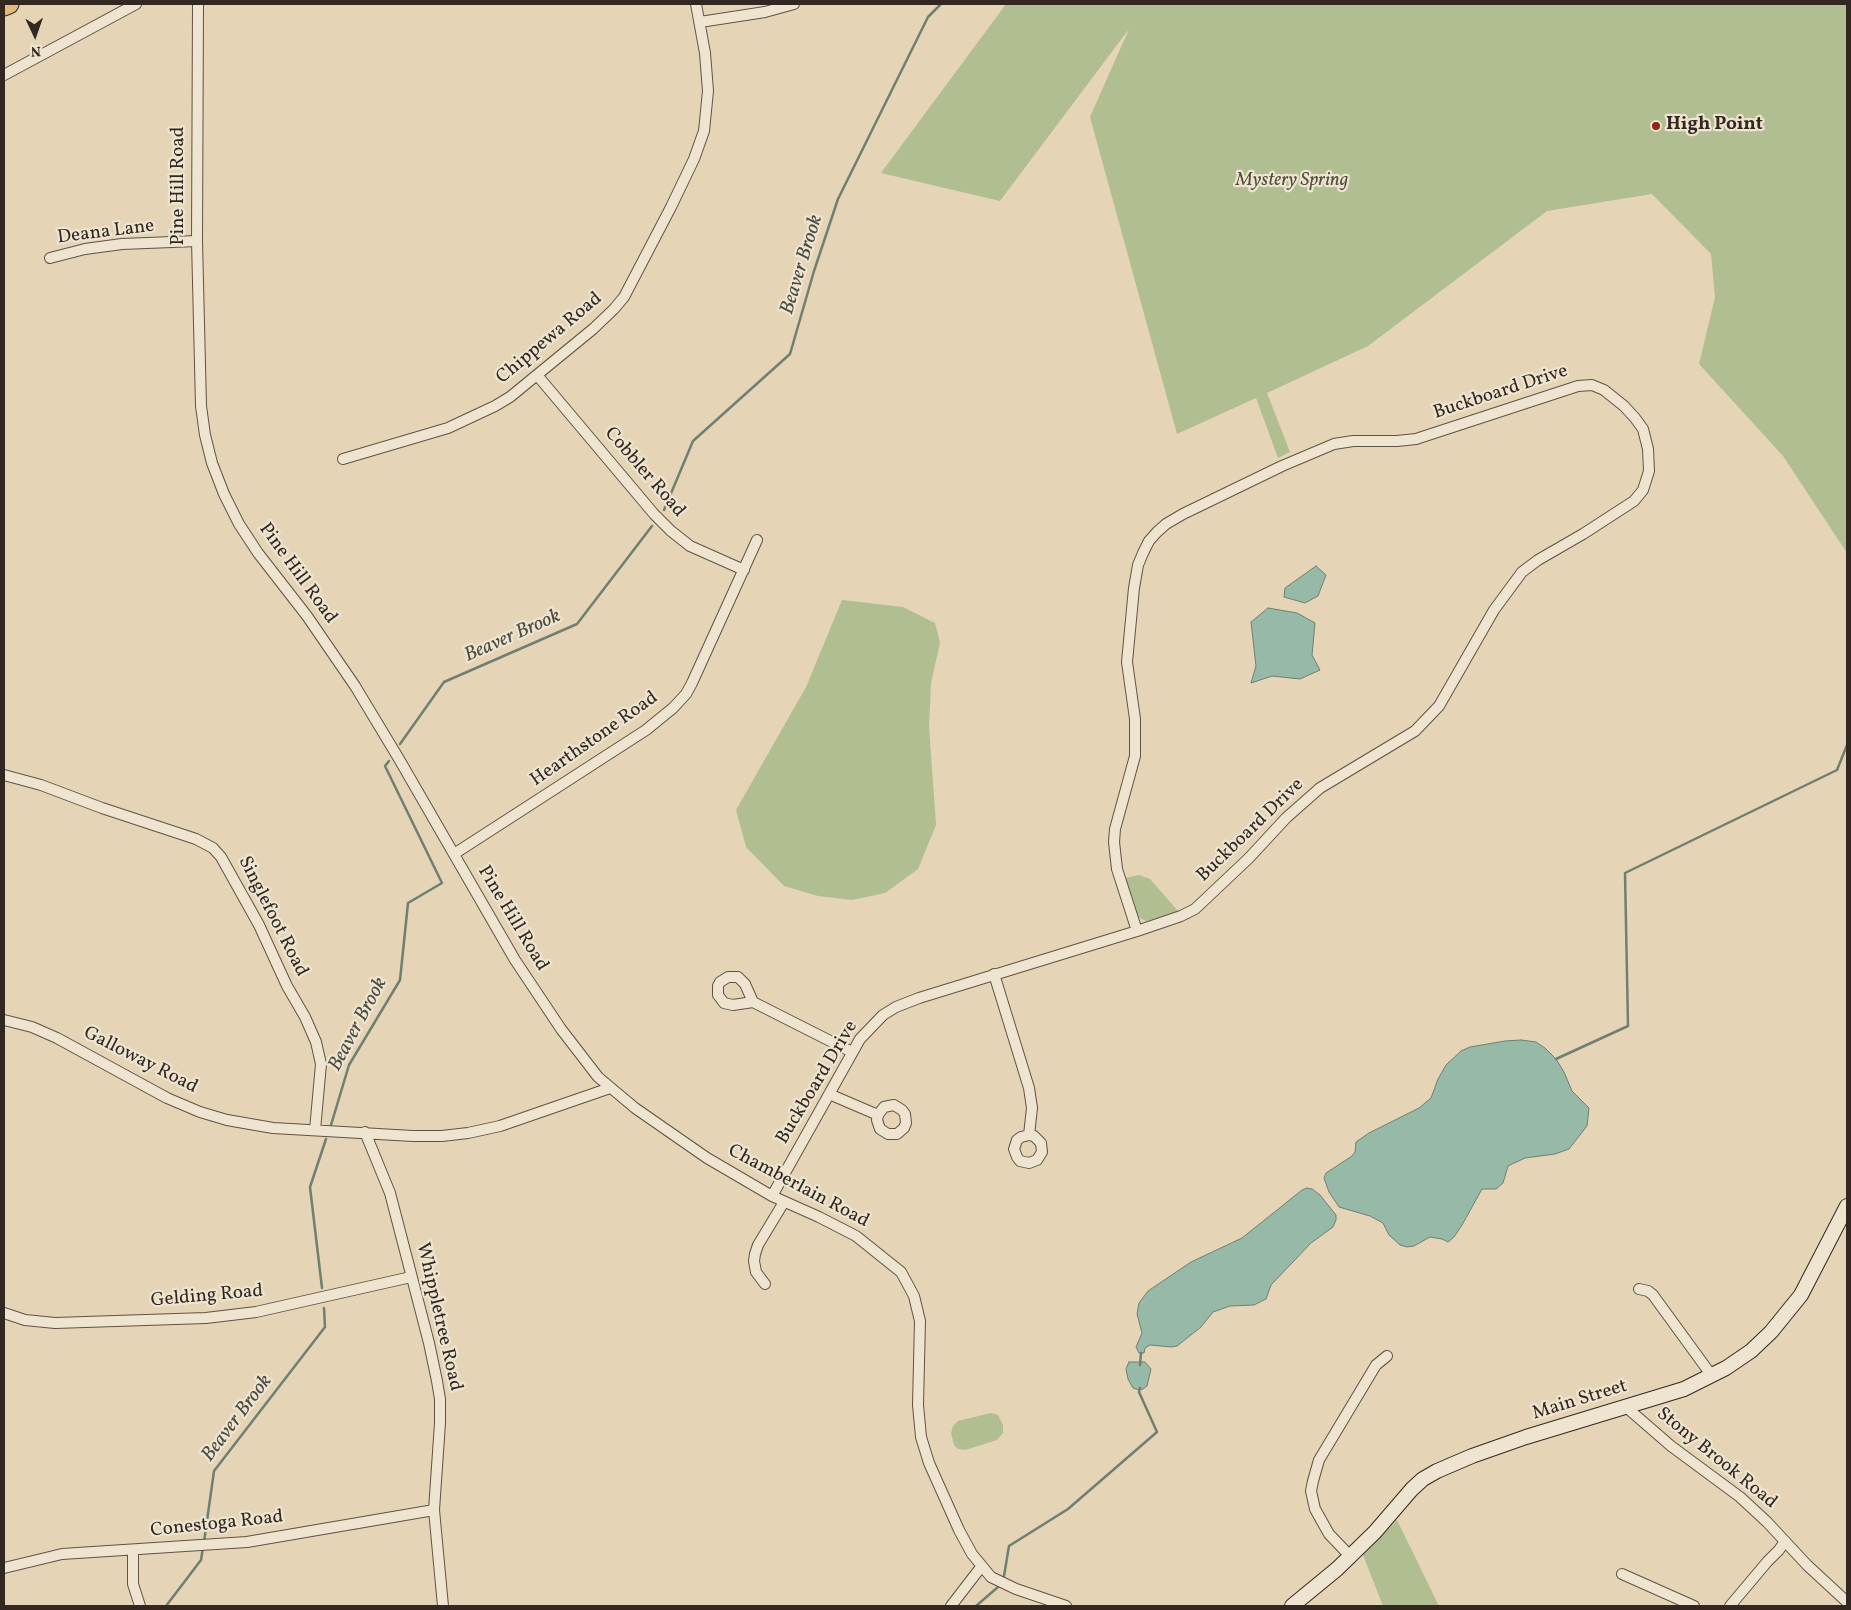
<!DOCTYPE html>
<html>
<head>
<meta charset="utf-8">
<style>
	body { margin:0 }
	#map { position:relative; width:1851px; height:1610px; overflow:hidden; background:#e5d5b6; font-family:Vollkorn,serif }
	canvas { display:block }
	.frame { position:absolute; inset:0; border:5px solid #322821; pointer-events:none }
	.north { position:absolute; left:10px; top:10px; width:50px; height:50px; -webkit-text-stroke:4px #eee4d0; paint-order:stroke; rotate:177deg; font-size:14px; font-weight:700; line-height:20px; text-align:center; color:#322821 }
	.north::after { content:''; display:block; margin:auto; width:18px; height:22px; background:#322821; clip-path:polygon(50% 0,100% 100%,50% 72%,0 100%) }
</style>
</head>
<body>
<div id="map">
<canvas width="1851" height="1610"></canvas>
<div class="frame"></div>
<div class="north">N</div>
</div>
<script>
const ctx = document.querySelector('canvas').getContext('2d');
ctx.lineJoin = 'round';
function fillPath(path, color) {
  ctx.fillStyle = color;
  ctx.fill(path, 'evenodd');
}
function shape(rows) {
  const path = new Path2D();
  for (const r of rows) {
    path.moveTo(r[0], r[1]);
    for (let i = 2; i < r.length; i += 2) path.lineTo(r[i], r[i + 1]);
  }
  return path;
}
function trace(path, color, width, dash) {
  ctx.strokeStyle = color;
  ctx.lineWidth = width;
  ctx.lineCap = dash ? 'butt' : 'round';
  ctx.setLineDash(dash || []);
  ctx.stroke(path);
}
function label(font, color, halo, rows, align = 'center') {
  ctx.font = font + ' Vollkorn,serif';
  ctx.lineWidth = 4.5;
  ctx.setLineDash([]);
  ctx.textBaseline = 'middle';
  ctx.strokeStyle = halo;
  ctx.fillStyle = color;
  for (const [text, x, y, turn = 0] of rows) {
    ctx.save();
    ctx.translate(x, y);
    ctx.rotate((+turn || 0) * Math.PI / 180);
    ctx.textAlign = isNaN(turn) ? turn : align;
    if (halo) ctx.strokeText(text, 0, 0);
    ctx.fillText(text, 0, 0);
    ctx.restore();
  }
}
fillPath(shape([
	[1006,4,1847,4,1847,553,1783,456,1699,364,1715,297,1711,254,1652,194,1547,211,1368,346,1267,393,1290,452,1278,458,1256,398,1177,434,1090,117,1129,29,1000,201,881,173],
	[842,600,903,607,935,623,940,643,931,683,929,727,936,825,918,869,885,893,852,900,818,896,784,886,746,847,736,810,806,687],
	[1139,875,1150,879,1178,911,1150,920,1146,921,1138,917,1125,878],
	[991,1413,998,1415,1003,1425,1003,1433,997,1440,965,1450,958,1449,954,1445,951,1433,953,1426,958,1421],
	[1397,1520,1439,1606,1383,1606,1363,1555]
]), '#b1be91');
const water = shape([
	[1316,566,1326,575,1318,596,1305,603,1284,597,1285,588,1316,566],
	[1268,608,1297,613,1315,623,1312,655,1320,670,1300,679,1272,676,1251,683,1256,666,1251,622,1268,608],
	[1521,1040,1536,1042,1545,1048,1556,1059,1564,1072,1572,1091,1589,1108,1587,1126,1569,1149,1555,1154,1525,1158,1508,1166,1503,1183,1496,1189,1482,1189,1462,1225,1454,1237,1448,1242,1442,1239,1430,1237,1414,1246,1407,1247,1400,1245,1389,1235,1383,1223,1370,1216,1339,1207,1329,1192,1324,1178,1326,1173,1352,1156,1355,1152,1356,1142,1369,1133,1419,1108,1431,1098,1438,1079,1446,1065,1461,1051,1470,1047,1505,1041,1521,1040],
	[1307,1188,1312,1189,1320,1195,1336,1215,1336,1220,1333,1227,1311,1243,1271,1285,1266,1299,1254,1305,1230,1306,1213,1312,1201,1327,1177,1346,1172,1347,1150,1345,1145,1348,1144,1353,1139,1353,1136,1347,1142,1333,1137,1314,1139,1303,1148,1291,1191,1262,1242,1238,1302,1190,1307,1188],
	[1129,1362,1145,1362,1151,1369,1147,1386,1143,1389,1139,1390,1133,1388,1128,1379,1126,1369,1129,1362]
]);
fillPath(water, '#97b9a8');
trace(water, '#6f7f72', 1);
trace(shape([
	[664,510,693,441,790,354,814,271,838,199,928,17,941,4],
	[400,744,444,682,577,624,652,526],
	[1556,1059,1628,1026,1625,873,1837,770,1847,745],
	[331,1125,349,1065,400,980,408,903,442,883,385,766,389,761],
	[322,1288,310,1187,326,1139],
	[1140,1365,1141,1353],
	[204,1542,214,1471,325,1327,324,1308],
	[1004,1576,1009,1546,1068,1509,1157,1432,1139,1392,1140,1388],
	[166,1606,201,1560,203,1547],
	[976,1606,998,1587]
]), '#6f7f72', 2.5);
const street = shape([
	[198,4,197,241,201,406,205,435,212,463,224,494,239,524,258,553,307,616,355,686,399,759,515,960,561,1029,598,1077,635,1108,707,1158,772,1196,819,1217,856,1236,901,1272,914,1296,920,1321,918,1405,921,1437,929,1463,959,1530,972,1554,991,1577,1016,1589,1066,1606],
	[700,22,765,12,794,4],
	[4,75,136,4],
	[50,258,85,249,122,244,197,241],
	[537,375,654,514,671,531,690,546,744,570],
	[343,459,448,428,495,406,510,397,593,329,614,309,624,297,671,207,694,159,704,131,708,91,705,53,696,4],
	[4,775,41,785,102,808,196,839,213,848,221,857,259,925,287,986,305,1017,316,1042,321,1064,315,1130],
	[454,854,646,730,673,708,686,694,692,683,757,540],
	[994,974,1029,1088,1032,1108,1029,1135,1021,1137,1017,1140,1014,1149,1017,1157,1020,1161,1029,1163,1037,1160,1042,1152,1041,1143,1034,1136,1029,1135],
	[753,1002,745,984,738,977,728,977,720,982,718,986,718,995,724,1003,733,1005,753,1002,852,1052],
	[4,1020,32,1027,57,1038,167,1098,200,1112,227,1120,273,1128,413,1136,442,1136,468,1133,500,1126,610,1088],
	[829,1094,878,1115,877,1120,880,1129,888,1134,897,1134,904,1128,906,1123,905,1114,902,1110,894,1105,884,1107,878,1115],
	[365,1132,390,1193,429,1343,437,1381,440,1399,440,1423,434,1510,443,1606],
	[772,1196,860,1039,883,1015,896,1007,919,998,1137,931,1117,869,1114,842,1115,829,1135,756,1135,719,1127,662,1134,588,1138,565,1143,553,1149,541,1157,532,1166,524,1183,514,1282,466,1334,444,1353,441,1397,441,1416,439,1578,386,1592,385,1604,390,1624,406,1635,418,1643,429,1648,449,1649,471,1643,490,1634,501,1583,534,1538,560,1522,572,1494,610,1439,706,1415,731,1320,788,1286,818,1249,858,1195,909,1181,916,1137,931],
	[765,1284,756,1272,754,1261,755,1254,758,1245,784,1202],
	[1639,1289,1648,1291,1653,1295,1712,1376],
	[4,1313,25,1320,55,1323,206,1318,256,1312,411,1277],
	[1626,1407,1671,1446,1740,1497,1767,1522,1807,1565,1847,1602],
	[133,1551,133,1584,140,1606],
	[1350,1556,1329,1534,1315,1509,1311,1491,1313,1481,1319,1460,1376,1365,1387,1356],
	[4,1568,62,1554,247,1542,434,1510],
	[1622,1574,1694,1606],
	[951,1606,981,1567],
	[1730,1606,1767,1562,1779,1550,1785,1541]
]);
const secondary = shape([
	[1292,1606,1337,1569,1375,1532,1412,1489,1423,1479,1437,1471,1472,1456,1526,1437,1684,1389,1726,1368,1751,1351,1771,1332,1801,1295,1847,1206]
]);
const highway = shape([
	[4,6,9,4]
]);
trace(street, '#5f5346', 12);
trace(secondary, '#322821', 16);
trace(highway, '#322821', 21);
trace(street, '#eee4d0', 10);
trace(secondary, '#eee4d0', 14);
trace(highway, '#e2ba7b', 19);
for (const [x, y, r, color] of [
	[1656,126,5,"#8f2418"]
]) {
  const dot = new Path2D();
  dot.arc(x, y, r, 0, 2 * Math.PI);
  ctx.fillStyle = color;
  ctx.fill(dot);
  trace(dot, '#eee4d0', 2);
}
label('bold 19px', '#322821', '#eee4d0', [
	["High Point",1666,126]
], 'left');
label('italic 19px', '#524e3d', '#eee4d0', [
	["Mystery Spring",1292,182]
]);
label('19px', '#322821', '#eee4d0', [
	["Pine Hill Road",180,186,-90],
	["Deana Lane",106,233,-7],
	["Chippewa Road",550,339,-40],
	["Buckboard Drive",1501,393,-18],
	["Cobbler Road",644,473,49],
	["Pine Hill Road",297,574,54],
	["Hearthstone Road",595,740,-35],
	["Buckboard Drive",1251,831,-44],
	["Singlefoot Road",272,917,63],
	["Pine Hill Road",512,919,59],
	["Galloway Road",140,1061,27],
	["Buckboard Drive",818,1083,-59],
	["Chamberlain Road",798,1187,28],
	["Gelding Road",207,1297,-5],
	["Whippletree Road",438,1317,77],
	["Main Street",1580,1401,-17],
	["Stony Brook Road",1716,1459,39],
	["Conestoga Road",217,1525,-6]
]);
label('italic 20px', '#4b4c43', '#eee4d0', [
	["Beaver Brook",803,265,-73],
	["Beaver Brook",513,637,-24],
	["Beaver Brook",359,1025,-62],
	["Beaver Brook",238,1419,-53]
]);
</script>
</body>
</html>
